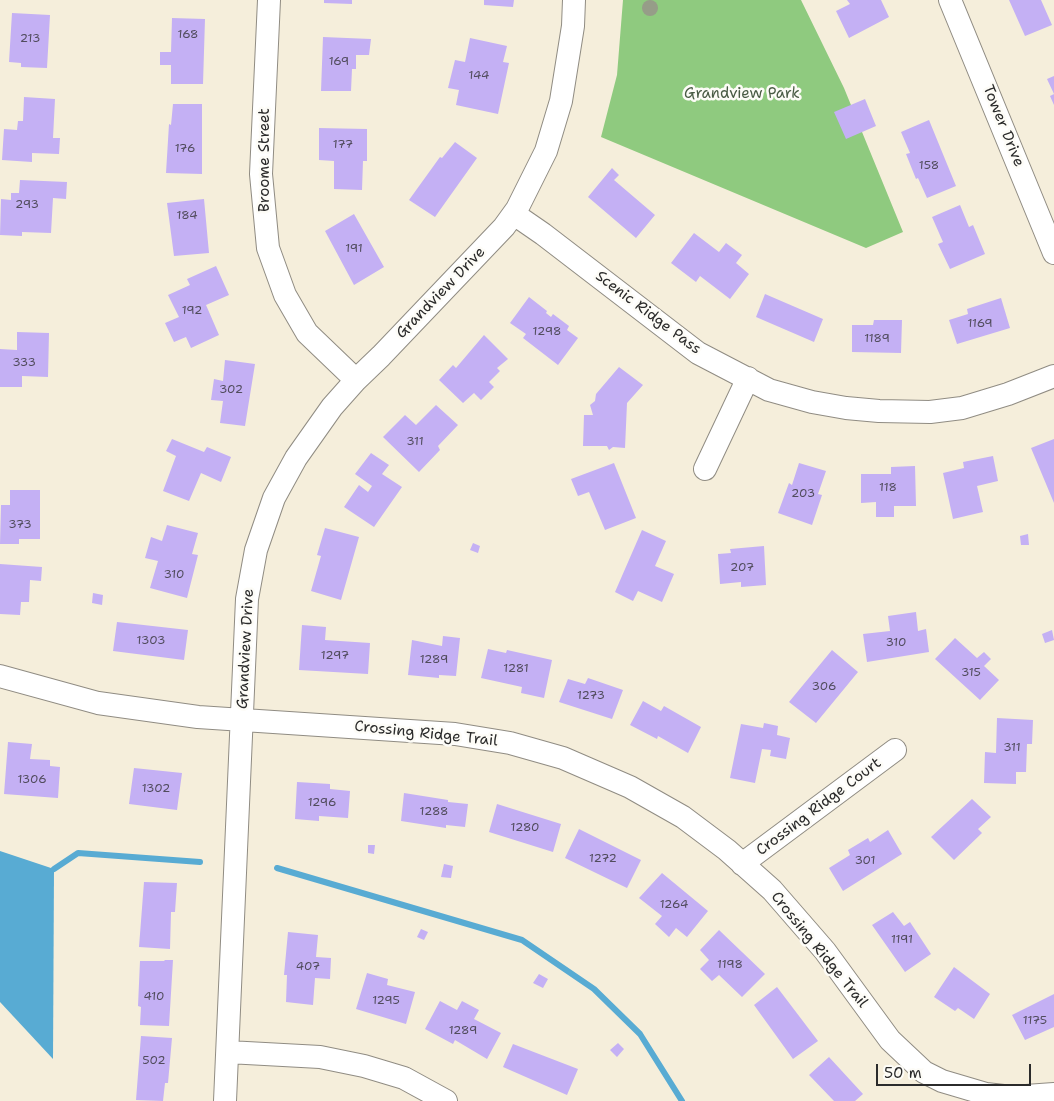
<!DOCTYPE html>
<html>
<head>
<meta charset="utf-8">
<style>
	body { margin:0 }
	#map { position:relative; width:1054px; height:1101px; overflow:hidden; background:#f5eedb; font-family:"Shantell Sans",sans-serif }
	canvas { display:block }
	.scale { position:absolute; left:876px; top:1064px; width:155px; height:22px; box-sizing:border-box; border:2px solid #2b2b2b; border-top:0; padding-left:6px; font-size:15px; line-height:18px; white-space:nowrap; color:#2b2b2b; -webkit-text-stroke:4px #fdfcf7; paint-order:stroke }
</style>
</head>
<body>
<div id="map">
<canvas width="1054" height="1101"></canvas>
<div class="scale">50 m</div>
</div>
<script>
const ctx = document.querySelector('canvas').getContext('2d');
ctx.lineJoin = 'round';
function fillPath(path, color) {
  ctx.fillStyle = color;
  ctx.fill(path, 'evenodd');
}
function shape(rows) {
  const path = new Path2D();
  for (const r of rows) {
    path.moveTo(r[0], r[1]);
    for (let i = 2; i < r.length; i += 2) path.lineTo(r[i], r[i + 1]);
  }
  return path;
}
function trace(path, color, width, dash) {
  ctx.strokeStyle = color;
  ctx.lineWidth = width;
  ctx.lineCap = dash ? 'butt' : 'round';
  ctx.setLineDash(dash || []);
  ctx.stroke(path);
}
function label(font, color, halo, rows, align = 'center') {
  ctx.font = font + ' "Shantell Sans",sans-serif';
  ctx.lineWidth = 5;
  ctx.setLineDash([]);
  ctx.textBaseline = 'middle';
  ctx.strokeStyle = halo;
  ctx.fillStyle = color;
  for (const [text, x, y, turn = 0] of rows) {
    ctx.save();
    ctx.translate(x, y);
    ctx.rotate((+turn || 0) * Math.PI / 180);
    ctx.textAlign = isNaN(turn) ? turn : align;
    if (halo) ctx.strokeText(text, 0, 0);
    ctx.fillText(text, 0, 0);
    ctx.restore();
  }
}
fillPath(shape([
	[623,0,801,0,844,88,903,232,866,248,601,137,617,75]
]), '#8fca7f');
fillPath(shape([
	[0,851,54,869,53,1059,0,1002]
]), '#58abd3');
trace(shape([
	[277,868,522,940,594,989,640,1034,682,1101],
	[54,869,78,853,200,862]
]), '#58abd3', 6);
fillPath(shape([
	[324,0,352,0,352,4,324,3],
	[484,0,514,0,513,7,484,5],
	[847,0,881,0,889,17,849,38,836,11,850,4],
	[1009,0,1041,0,1052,25,1025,36],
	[12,13,50,15,47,68,21,67,21,63,9,62],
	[172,18,205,19,203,84,171,84,171,65,160,65,160,52,171,52],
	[323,37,371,39,369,55,356,55,356,69,352,69,351,91,321,91],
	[470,38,507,46,503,62,509,63,498,114,456,105,459,90,448,88,455,60,465,62],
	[1054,76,1054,105,1050,96,1054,94,1047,79],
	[24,97,55,99,53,138,60,138,59,154,32,153,32,162,2,160,4,129,17,130,18,121,23,121],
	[865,99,876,126,846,139,834,112],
	[173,104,202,104,202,174,166,173,169,124,171,125],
	[929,120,956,186,927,198,918,178,916,179,906,154,910,153,901,132],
	[319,128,367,129,367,161,363,161,362,190,334,189,334,161,319,160],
	[455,142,477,158,435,217,409,200,440,157,442,158],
	[612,168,619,175,614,180,655,215,636,238,588,197],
	[20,180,67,182,66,199,53,198,51,233,22,232,22,236,0,235,1,199,11,200,11,193,19,193],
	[204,199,209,253,174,256,167,203],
	[960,205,969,227,973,225,985,254,950,269,938,244,943,242,932,217],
	[354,214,384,267,354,285,325,231],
	[694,233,719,252,726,243,742,255,736,263,749,274,730,299,700,276,696,282,671,263],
	[216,266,229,295,206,305,219,335,191,348,186,337,174,342,165,323,179,317,168,295,190,285,187,279],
	[765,294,823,319,814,342,756,317],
	[529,297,547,311,546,313,551,317,553,314,569,326,567,330,578,338,558,365,523,338,526,334,510,323],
	[1001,298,1010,328,957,344,949,320,968,314,967,309],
	[874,320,902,320,901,353,852,352,852,325,873,325],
	[17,332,49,333,48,377,22,376,22,387,0,387,0,349,17,350],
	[484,335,508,359,497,368,500,371,489,382,494,387,481,400,474,393,463,403,439,380,453,365,456,368],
	[225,360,255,364,245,426,220,423,223,401,211,400,214,379,223,381],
	[619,367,643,385,627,403,625,448,613,447,609,450,607,446,583,446,584,415,593,415,590,405,595,401,596,394],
	[436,405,458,425,438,446,440,450,419,472,383,437,405,415,416,425],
	[172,439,204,452,207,447,231,457,221,482,201,473,189,501,163,491,176,456,166,451],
	[1054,439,1054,503,1031,448],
	[371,453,389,465,382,474,402,487,374,527,344,507,359,485,368,492,372,486,355,474],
	[993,456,998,481,977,486,983,512,953,519,943,473,964,468,963,462],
	[614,463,636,518,605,530,589,492,578,496,571,479],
	[799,463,826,471,818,494,822,495,812,525,778,513,789,483,792,485],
	[915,466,916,506,894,506,894,517,876,517,876,502,861,503,861,474,891,474,891,467],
	[10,490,40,490,40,539,19,539,19,544,0,544,1,505,10,505],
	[167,525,198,533,192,554,198,555,187,598,150,588,158,561,145,558,151,537,162,541],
	[325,528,359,537,341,600,311,591,321,556,317,555],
	[642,530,666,541,655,566,674,574,662,602,638,591,633,601,615,592],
	[1028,534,1029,545,1021,545,1020,536],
	[473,543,480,546,478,553,470,550],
	[764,546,766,585,741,587,741,582,720,584,718,554,731,553,730,549],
	[0,564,42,567,41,581,30,580,29,602,21,602,20,615,0,614],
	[93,593,103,595,102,605,92,603],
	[916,612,918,631,926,629,929,652,867,662,863,634,890,631,888,616],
	[117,622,188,630,184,660,113,651],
	[302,625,326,627,325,640,370,643,368,674,299,670],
	[1052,630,1054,640,1045,643,1042,634],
	[443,636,460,638,456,676,439,675,439,678,408,675,412,640,442,646],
	[955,638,977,658,984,652,991,659,984,666,999,680,980,700,935,659],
	[488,649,506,653,507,650,552,660,544,698,521,693,522,687,481,678],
	[832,650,858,672,816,723,789,702],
	[588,678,623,690,612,719,559,702,568,679,585,684],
	[643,701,661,711,664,706,701,727,688,753,658,736,657,739,630,725],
	[997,718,1033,720,1032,744,1027,744,1026,772,1016,772,1016,784,984,783,985,752,996,753],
	[764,723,778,726,777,735,790,738,786,759,770,756,771,750,762,749,755,783,730,778,741,724,763,728],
	[8,742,32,744,30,759,50,760,50,766,60,767,58,798,4,794],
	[134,768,182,773,177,810,129,804],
	[297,782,330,784,330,789,350,791,348,818,319,816,319,821,295,819],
	[404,793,448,800,448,802,468,804,465,827,446,825,446,828,401,821],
	[972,799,991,817,978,829,982,833,954,860,931,837],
	[497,804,561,824,553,852,489,832],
	[579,829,641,860,627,888,565,858],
	[888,830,902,854,843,891,829,868,850,855,848,850,868,838,870,842],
	[368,845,375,845,374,854,368,853],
	[444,864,453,866,451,878,441,877],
	[662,873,708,911,687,937,676,928,669,937,655,924,662,916,639,898],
	[144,882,177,883,175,912,171,912,170,949,139,947],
	[893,912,904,926,910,922,931,954,905,972,872,925],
	[421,929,428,932,424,940,417,937],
	[719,930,765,974,742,997,719,975,712,981,700,969,709,960,700,950],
	[288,932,318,935,316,957,331,958,330,979,315,978,313,1005,286,1002,287,975,284,975],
	[165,960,173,960,169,1026,140,1025,141,1007,138,1006,140,961,164,961],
	[954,967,990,994,974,1019,958,1008,955,1011,934,997],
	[367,973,388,979,387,985,415,992,406,1024,356,1009],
	[539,974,548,979,543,988,533,983],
	[777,987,818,1041,793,1059,754,1005],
	[1054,994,1054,1027,1025,1040,1012,1015],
	[440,1001,457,1010,462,1001,479,1010,474,1019,501,1033,487,1059,455,1040,453,1044,425,1029],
	[141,1036,172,1038,168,1083,165,1083,163,1101,136,1100],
	[618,1043,624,1049,617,1057,610,1050],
	[513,1044,578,1069,567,1095,503,1067],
	[829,1057,863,1094,855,1101,834,1101,809,1075]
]), '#c4b0f4');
const minor = shape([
	[269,0,261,174,268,248,285,295,307,333,356,380],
	[950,0,1054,253],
	[514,214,543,234,698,353,769,390,812,402,846,408,879,411,930,412,962,408,1008,394,1054,376],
	[705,469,748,378],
	[0,676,98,703,198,717,455,734,510,743,563,758,630,787,683,817,727,850,772,890,825,951,890,1040,924,1072,942,1081,986,1094,1012,1097,1054,1094],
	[742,864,895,750],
	[228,1052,320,1057,364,1066,404,1078,446,1101],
	[225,1101,247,599,256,550,274,498,296,458,332,407,356,380,381,356,504,227,517,209,546,151,561,101,573,26,574,0]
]);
trace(minor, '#908c83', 24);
trace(minor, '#fff', 22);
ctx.fillStyle = '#969d88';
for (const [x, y] of [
	[650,8]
]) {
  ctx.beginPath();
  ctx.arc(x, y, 8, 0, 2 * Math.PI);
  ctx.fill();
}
label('12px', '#514c5d', null, [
	["168",188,35],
	["213",30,39],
	["169",339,62],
	["144",479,76],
	["177",343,145],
	["176",185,149],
	["158",929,166],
	["293",27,205],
	["184",187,216],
	["191",354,249],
	["192",192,311],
	["1169",980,324],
	["1298",547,332],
	["1189",877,339],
	["333",24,363],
	["302",231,390],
	["311",415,442],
	["118",888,488],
	["203",803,494],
	["373",20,525],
	["207",742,568],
	["310",174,575],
	["1303",151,641],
	["310",896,643],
	["1297",335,656],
	["1289",434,660],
	["1281",516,669],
	["315",971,673],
	["306",824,687],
	["1273",591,696],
	["311",1012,748],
	["1306",32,780],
	["1302",156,789],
	["1296",322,803],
	["1288",434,812],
	["1280",525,828],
	["1272",603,859],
	["301",865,861],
	["1264",674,905],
	["1191",902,940],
	["1198",730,965],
	["407",308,967],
	["410",154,997],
	["1295",386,1001],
	["1175",1035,1021],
	["1289",463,1031],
	["502",154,1061]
]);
label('15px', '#495b44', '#fdfcf7', [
	["Grandview Park",742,94]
]);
label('15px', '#2b2b2b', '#fdfcf7', [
	["Tower Drive",1003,126,68],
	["Broome Street",265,160,-90],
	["Grandview Drive",441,293,-46],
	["Scenic Ridge Pass",648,313,37],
	["Grandview Drive",246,649,-87],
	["Crossing Ridge Trail",426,734,6],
	["Crossing Ridge Court",819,807,-37],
	["Crossing Ridge Trail",819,950,51]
]);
</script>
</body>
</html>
